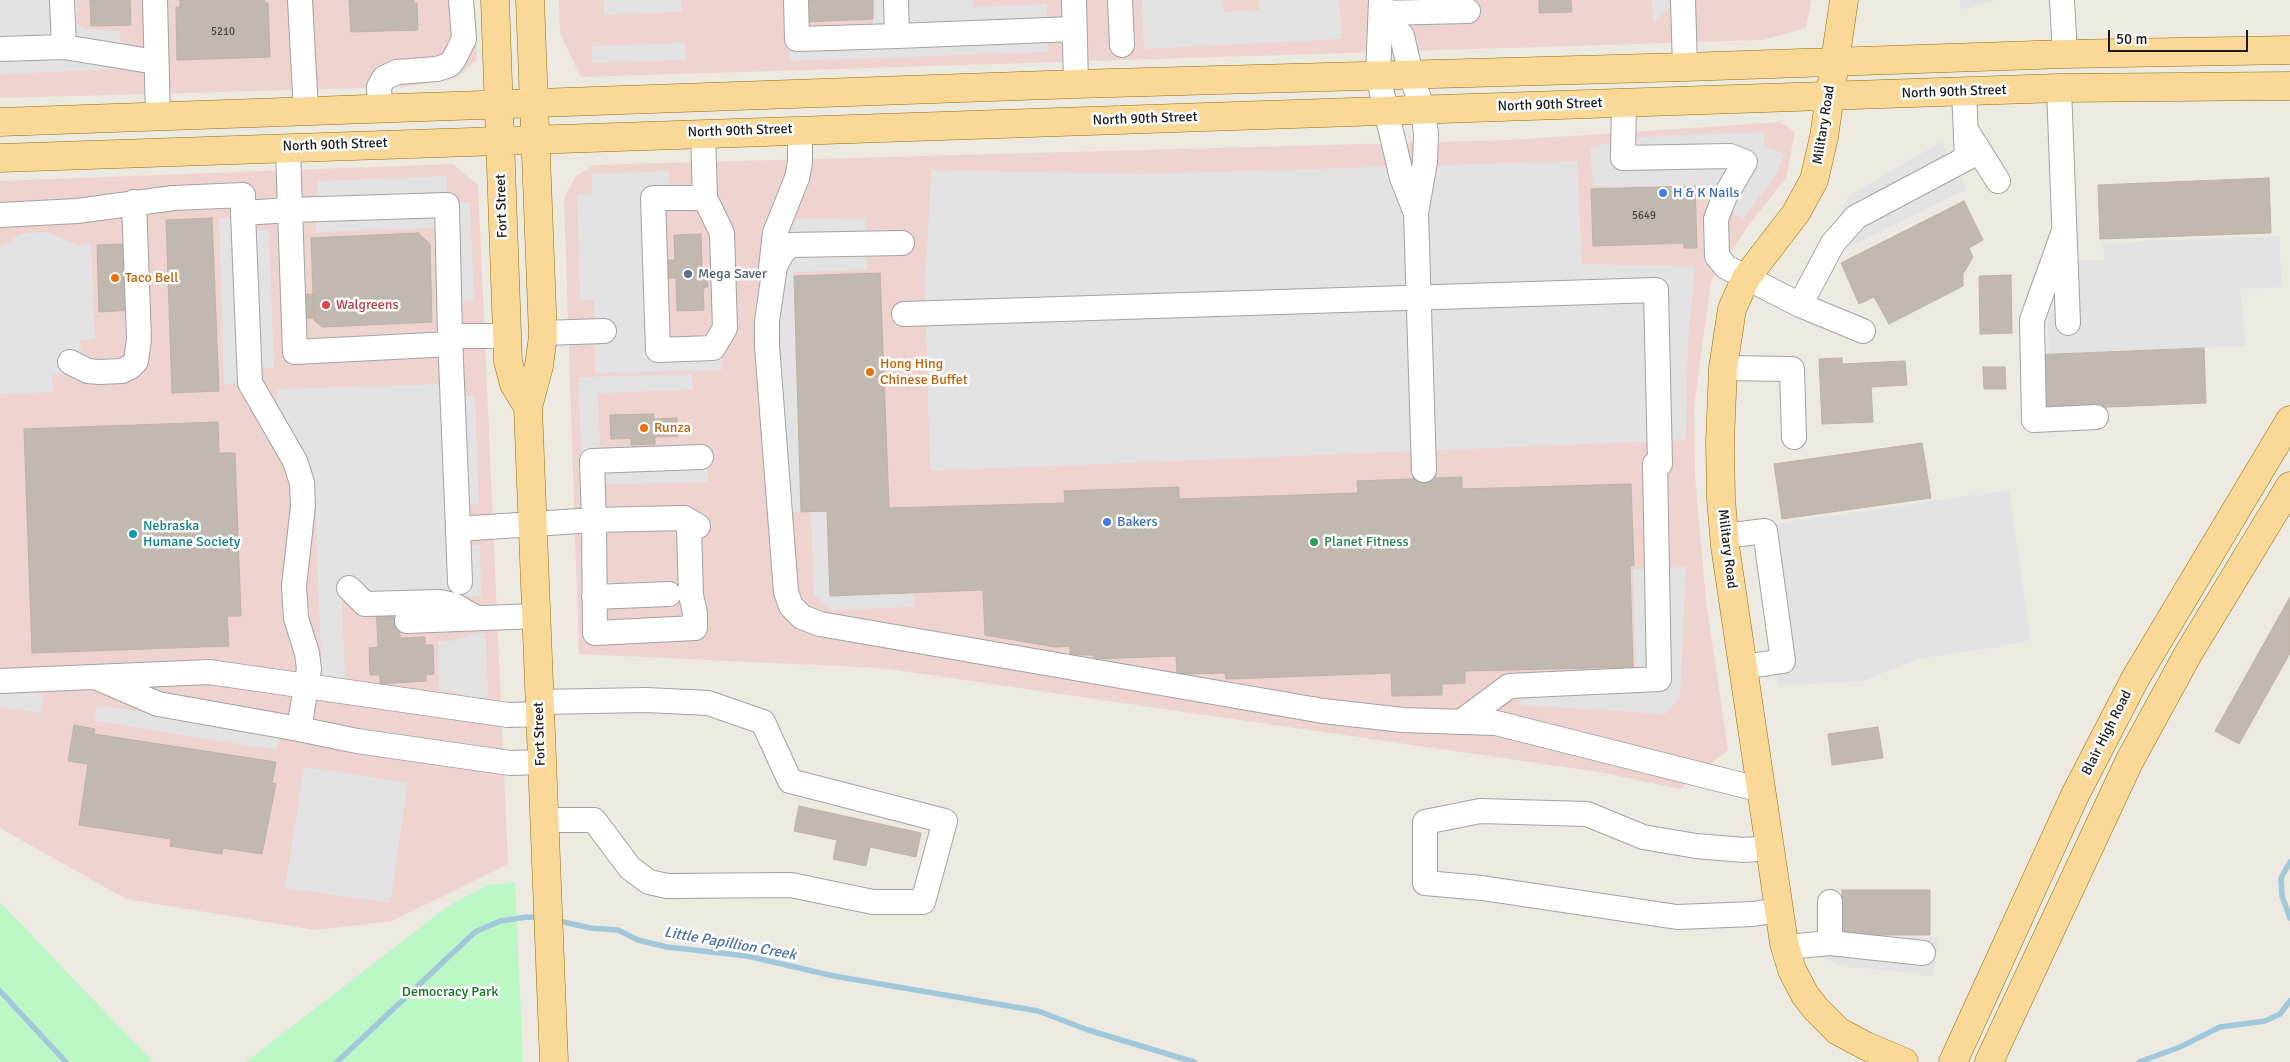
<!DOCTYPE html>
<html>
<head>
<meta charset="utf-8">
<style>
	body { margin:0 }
	#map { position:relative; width:2290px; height:1062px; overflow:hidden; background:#edeae1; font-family:Signika,sans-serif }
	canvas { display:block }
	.scale { position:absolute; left:2108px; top:30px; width:140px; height:22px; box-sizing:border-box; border:2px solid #1b1b1b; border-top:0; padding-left:6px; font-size:15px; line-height:18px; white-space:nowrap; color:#1b1b1b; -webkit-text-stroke:4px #fff; paint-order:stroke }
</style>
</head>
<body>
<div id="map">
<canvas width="2290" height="1062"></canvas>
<div class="scale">50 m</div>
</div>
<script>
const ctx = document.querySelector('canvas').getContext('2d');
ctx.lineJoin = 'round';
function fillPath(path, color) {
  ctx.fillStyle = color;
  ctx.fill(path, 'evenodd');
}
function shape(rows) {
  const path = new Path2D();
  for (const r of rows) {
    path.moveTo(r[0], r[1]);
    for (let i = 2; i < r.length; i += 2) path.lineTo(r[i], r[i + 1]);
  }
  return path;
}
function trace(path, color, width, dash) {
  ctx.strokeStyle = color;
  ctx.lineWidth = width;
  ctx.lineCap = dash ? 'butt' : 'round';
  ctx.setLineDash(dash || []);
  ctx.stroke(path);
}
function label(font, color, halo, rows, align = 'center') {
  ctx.font = font + ' Signika,sans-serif';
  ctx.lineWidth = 5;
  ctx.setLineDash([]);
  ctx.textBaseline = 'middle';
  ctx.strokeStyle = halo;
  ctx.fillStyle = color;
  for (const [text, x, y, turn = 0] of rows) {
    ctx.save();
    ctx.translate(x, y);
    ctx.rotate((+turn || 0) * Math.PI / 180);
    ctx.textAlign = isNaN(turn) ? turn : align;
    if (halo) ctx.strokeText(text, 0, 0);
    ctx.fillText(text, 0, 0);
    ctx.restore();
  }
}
fillPath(shape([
	[0,0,473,0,477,59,455,79,403,87,0,98],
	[559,0,1811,0,1806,28,1762,40,581,77,560,34],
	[1780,122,1795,132,1786,178,1749,225,1711,281,1694,406,1695,476,1706,601,1728,750,1680,789,1599,772,882,668,579,654,564,198,576,176,594,165,1510,140],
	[453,164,478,185,508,864,392,921,316,930,126,899,0,828,0,181]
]), '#eed3cf');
fillPath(shape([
	[515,882,523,1062,246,1062,448,906,488,885],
	[0,902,153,1062,0,1062]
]), '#bcf8c6');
fillPath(shape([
	[0,0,78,0,77,25,86,29,119,31,125,69,0,74],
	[604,0,681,0,682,12,604,15],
	[873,0,973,0,973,7,1047,4,1048,52,790,61,789,43,874,40],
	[1142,0,1223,0,1224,12,1259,10,1259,0,1339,0,1342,39,1144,49],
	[1652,0,1668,0,1669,8,1653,23],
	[1960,0,1996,0,1961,10],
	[685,43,685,60,592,63,592,46],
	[1764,132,1764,147,1785,154,1774,179,1742,219,1733,212,1721,187,1593,186,1590,147,1642,137],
	[1941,142,1967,189,1849,247,1836,221,1849,196],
	[1577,161,1582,264,1695,266,1688,338,1686,440,930,471,925,288,931,170,1143,174],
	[669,171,670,187,645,187,650,356,721,353,722,370,595,373,594,300,580,300,577,194,592,194,592,174],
	[447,176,447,196,452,203,470,203,474,302,438,303,434,228,316,232,318,181],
	[219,218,231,218,254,231,269,230,274,368,259,368,238,383,224,384],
	[865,218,867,270,794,272,801,512,786,513,778,250,797,219],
	[48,232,77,245,91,244,95,339,80,340,81,354,72,373,52,375,53,392,0,394,0,248,22,233],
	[2279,236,2282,287,2240,289,2246,346,2049,354,2048,317,2079,260,2104,260,2103,243],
	[692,374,693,390,598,393,601,469,707,466,708,482,583,485,578,377],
	[441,384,442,397,475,396,479,504,465,504,466,546,480,545,481,596,342,597,345,678,322,680,314,473,277,404,277,389],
	[2009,490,2031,641,1918,659,1863,681,1778,686,1756,527],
	[827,511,830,596,913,593,914,607,831,610,814,595,811,512],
	[1686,567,1680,698,1665,714,1520,705,1521,673,1636,669,1633,569],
	[486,633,488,697,472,698,451,691,439,692,438,641,451,641,473,634],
	[0,689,43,694,40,713,0,707],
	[97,705,280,732,277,750,94,721],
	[304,767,408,783,390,903,285,888],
	[1821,890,1839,890,1840,937,1938,937,1933,976,1839,965,1822,956]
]), '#e3e3e3');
trace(shape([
	[2290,862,2281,878,2282,896,2290,918],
	[555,920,590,928,618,930,638,940,667,947,747,956,834,976,1038,1011,1088,1030,1194,1062],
	[0,991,66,1062],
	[337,1062,475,932,500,921,527,917,540,918],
	[2139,1062,2180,1047,2220,1027,2265,1021,2280,1014,2290,1001]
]), '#a1c8da', 5.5);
const building = shape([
	[90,0,130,0,131,25,91,26,90,0],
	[180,0,265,0,265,3,268,3,270,57,177,60,176,7,180,7,180,0],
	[349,0,414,0,414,3,417,3,418,30,351,32,349,0],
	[804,0,873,0,873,19,805,22,804,0],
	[1539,0,1571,0,1572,12,1539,13,1539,0],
	[2269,178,2271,233,2100,239,2098,185,2269,178],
	[1695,186,1697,248,1684,248,1684,243,1593,246,1591,189,1695,186],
	[1964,201,1983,240,1969,248,1973,257,1963,274,1963,286,1889,324,1874,297,1859,304,1841,263,1964,201],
	[212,218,219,391,172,393,166,220,212,218],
	[418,233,430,244,432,322,322,327,314,320,311,238,418,233],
	[701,234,702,271,707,271,708,287,703,288,704,310,677,311,676,278,669,278,668,260,675,260,674,235,701,234],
	[130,244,132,310,99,312,97,245,130,244],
	[880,273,889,508,1065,503,1064,491,1179,487,1179,499,1358,493,1357,481,1462,477,1462,489,1631,484,1634,566,1630,566,1633,667,1465,671,1465,683,1442,684,1442,695,1392,696,1391,673,1226,679,1225,673,1177,674,1176,656,1093,659,1094,655,1070,655,1070,646,1055,647,985,635,983,590,830,596,827,511,801,512,794,276,880,273],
	[2011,275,2012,333,1980,334,1979,276,2011,275],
	[313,294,315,318,298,318,297,295,313,294],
	[2204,348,2206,403,2035,410,2032,355,2204,348],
	[1842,358,1842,364,1905,361,1907,385,1871,387,1873,422,1822,424,1819,359,1842,358],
	[1983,367,2005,367,2006,389,1984,389,1983,367],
	[653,414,654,419,677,418,678,436,655,437,655,444,631,445,631,438,611,439,610,415,653,414],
	[218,422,219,453,235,453,241,616,227,616,229,646,32,653,24,429,218,422],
	[1922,443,1931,498,1782,519,1774,464,1922,443],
	[2290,597,2290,653,2239,744,2215,731,2290,597],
	[376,605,399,611,400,638,425,637,425,645,433,645,434,674,426,675,426,681,380,684,380,675,370,675,369,648,378,647,376,605],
	[74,725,95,729,94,734,276,762,272,783,276,784,262,854,223,848,222,854,170,846,171,839,79,825,88,764,68,761,74,725],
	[1878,727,1883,758,1832,765,1828,734,1878,727],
	[799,806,921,833,916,857,870,847,866,866,833,859,837,840,794,831,799,806],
	[1842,890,1930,890,1930,935,1842,935,1842,890]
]);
fillPath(building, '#c1b9b0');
trace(building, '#beb1a3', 1);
const minor = shape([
	[155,0,158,117],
	[300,0,306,112],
	[796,0,797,39,897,36],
	[896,0,897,36,1074,29],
	[1074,0,1076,84],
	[1120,0,1122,45],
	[1381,0,1378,76,1402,178,1416,213,1425,162,1426,134,1423,110,1411,75,1402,36,1382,13],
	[1683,0,1685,67],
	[2062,0,2065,54],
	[1382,13,1468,11],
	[64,47,156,62],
	[0,49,64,47,62,0],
	[2059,88,2068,323],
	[1624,103,1623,158,1730,156,1745,162,1724,198,1716,219,1717,256,1726,267,1800,305,1833,243,1856,217,1967,158,1964,91],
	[380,109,379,87,384,78,397,72,437,69,449,65,454,59,464,39,461,0],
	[1966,130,1998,181],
	[703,133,705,198,653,198,658,350,713,348,725,328,722,233,705,198],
	[243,213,250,383,295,461,302,483,303,506,294,586,296,618,307,653,309,669,299,729,357,741,510,763,541,762],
	[1416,213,1424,470],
	[0,215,77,211,174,198,243,195,243,213,290,210,288,147],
	[2064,231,2032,320,2034,420,2096,417],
	[902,243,790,245,782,253,775,266,767,321,767,346,786,592,791,606,802,617,820,624,1323,711,1403,720,1496,723,1762,790],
	[771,268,775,233,797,178,800,162,800,130],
	[1800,305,1863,331],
	[904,314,1656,290,1660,464],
	[543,333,604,331],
	[450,336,447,205,290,210,295,352,451,344],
	[507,336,450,336,458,529,594,520,595,633,695,628,695,613,691,595,689,529,684,518],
	[70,362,88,371,99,372,122,371,130,367,136,361,139,339,134,202],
	[1723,368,1792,369,1794,437],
	[698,526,684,518,594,520,592,461,701,457],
	[458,529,460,582],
	[1724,536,1765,531,1783,661,1743,667],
	[349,588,365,604,440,602,454,605,476,618],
	[594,597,669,594],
	[407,621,536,616],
	[100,679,158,704,299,729],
	[0,681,209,672,508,715,540,714],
	[539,702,646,700,708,703,763,722,790,781,945,821,923,902,873,902,791,885,667,886,649,882,630,868,594,820,544,820],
	[1462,721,1509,686,1659,679,1655,464],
	[1770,848,1744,850,1696,846,1643,837,1587,814,1480,811,1425,822,1425,883,1482,888,1677,917,1753,914,1779,910],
	[1830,943,1830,902],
	[1786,947,1830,943,1923,953]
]);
const major = shape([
	[495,0,508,361,514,384,528,407],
	[530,0,543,336,539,366,528,407,554,1062],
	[1844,0,1824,137,1814,180,1796,213,1746,278,1732,309,1723,368,1720,442,1721,499,1725,546,1784,943,1792,970,1805,995,1816,1009,1838,1031,1866,1046,1904,1062],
	[0,122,1076,84,1685,67,2065,54,2290,50],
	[0,158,2059,88,2290,86],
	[1953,1062,2075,795,2135,679,2290,420],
	[1989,1062,2129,762,2188,654,2290,486]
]);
trace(minor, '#a2a2a2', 26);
trace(major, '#906e02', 29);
trace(minor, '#fff', 24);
trace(major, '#fad898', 28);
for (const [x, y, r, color] of [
	[1663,193,5,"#3f7fe0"],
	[688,274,5,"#5c6f8a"],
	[115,278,5,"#e8710a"],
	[326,305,5,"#e0444e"],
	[870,372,5,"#e8710a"],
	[644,428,5,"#e8710a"],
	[1107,522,5,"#3f7fe0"],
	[133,534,5,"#0f9aa8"],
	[1314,542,5,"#2e9e5b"]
]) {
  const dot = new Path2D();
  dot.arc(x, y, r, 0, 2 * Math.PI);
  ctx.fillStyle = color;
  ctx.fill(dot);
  trace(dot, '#fff', 2);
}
label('11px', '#444240', null, [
	["5210",223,32],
	["5649",1644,216]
]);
label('14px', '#1b1b1b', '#fff', [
	["North 90th Street",1954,92,-2],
	["North 90th Street",1550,105,-2],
	["North 90th Street",1145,119,-2],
	["Military Road",1824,125,-81],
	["North 90th Street",740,131,-2],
	["North 90th Street",335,145,-2],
	["Fort Street",502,206,-92],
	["Military Road",1727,549,83],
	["Blair High Road",2107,733,-63],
	["Fort Street",540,734,-92]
]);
label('14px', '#366cbe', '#fff', [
	["H & K Nails",1673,193],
	["Bakers",1117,522]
], 'left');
label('14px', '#4e5e75', '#fff', [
	["Mega Saver",698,274]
], 'left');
label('14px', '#c56008', '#fff', [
	["Taco Bell",125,278],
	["Hong Hing",880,364],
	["Chinese Buffet",880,380],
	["Runza",654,428]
], 'left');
label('14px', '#be3a42', '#fff', [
	["Walgreens",336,305]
], 'left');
label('14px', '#0d838f', '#fff', [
	["Nebraska",143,526],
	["Humane Society",143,542]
], 'left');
label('14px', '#27864d', '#fff', [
	["Planet Fitness",1324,542]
], 'left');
label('14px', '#0d761f', '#fff', [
	["Democracy Park",450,992]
]);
label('italic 15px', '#4a71a8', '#fff', [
	["Little Papillion Creek",730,944,10]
]);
</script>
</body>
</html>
